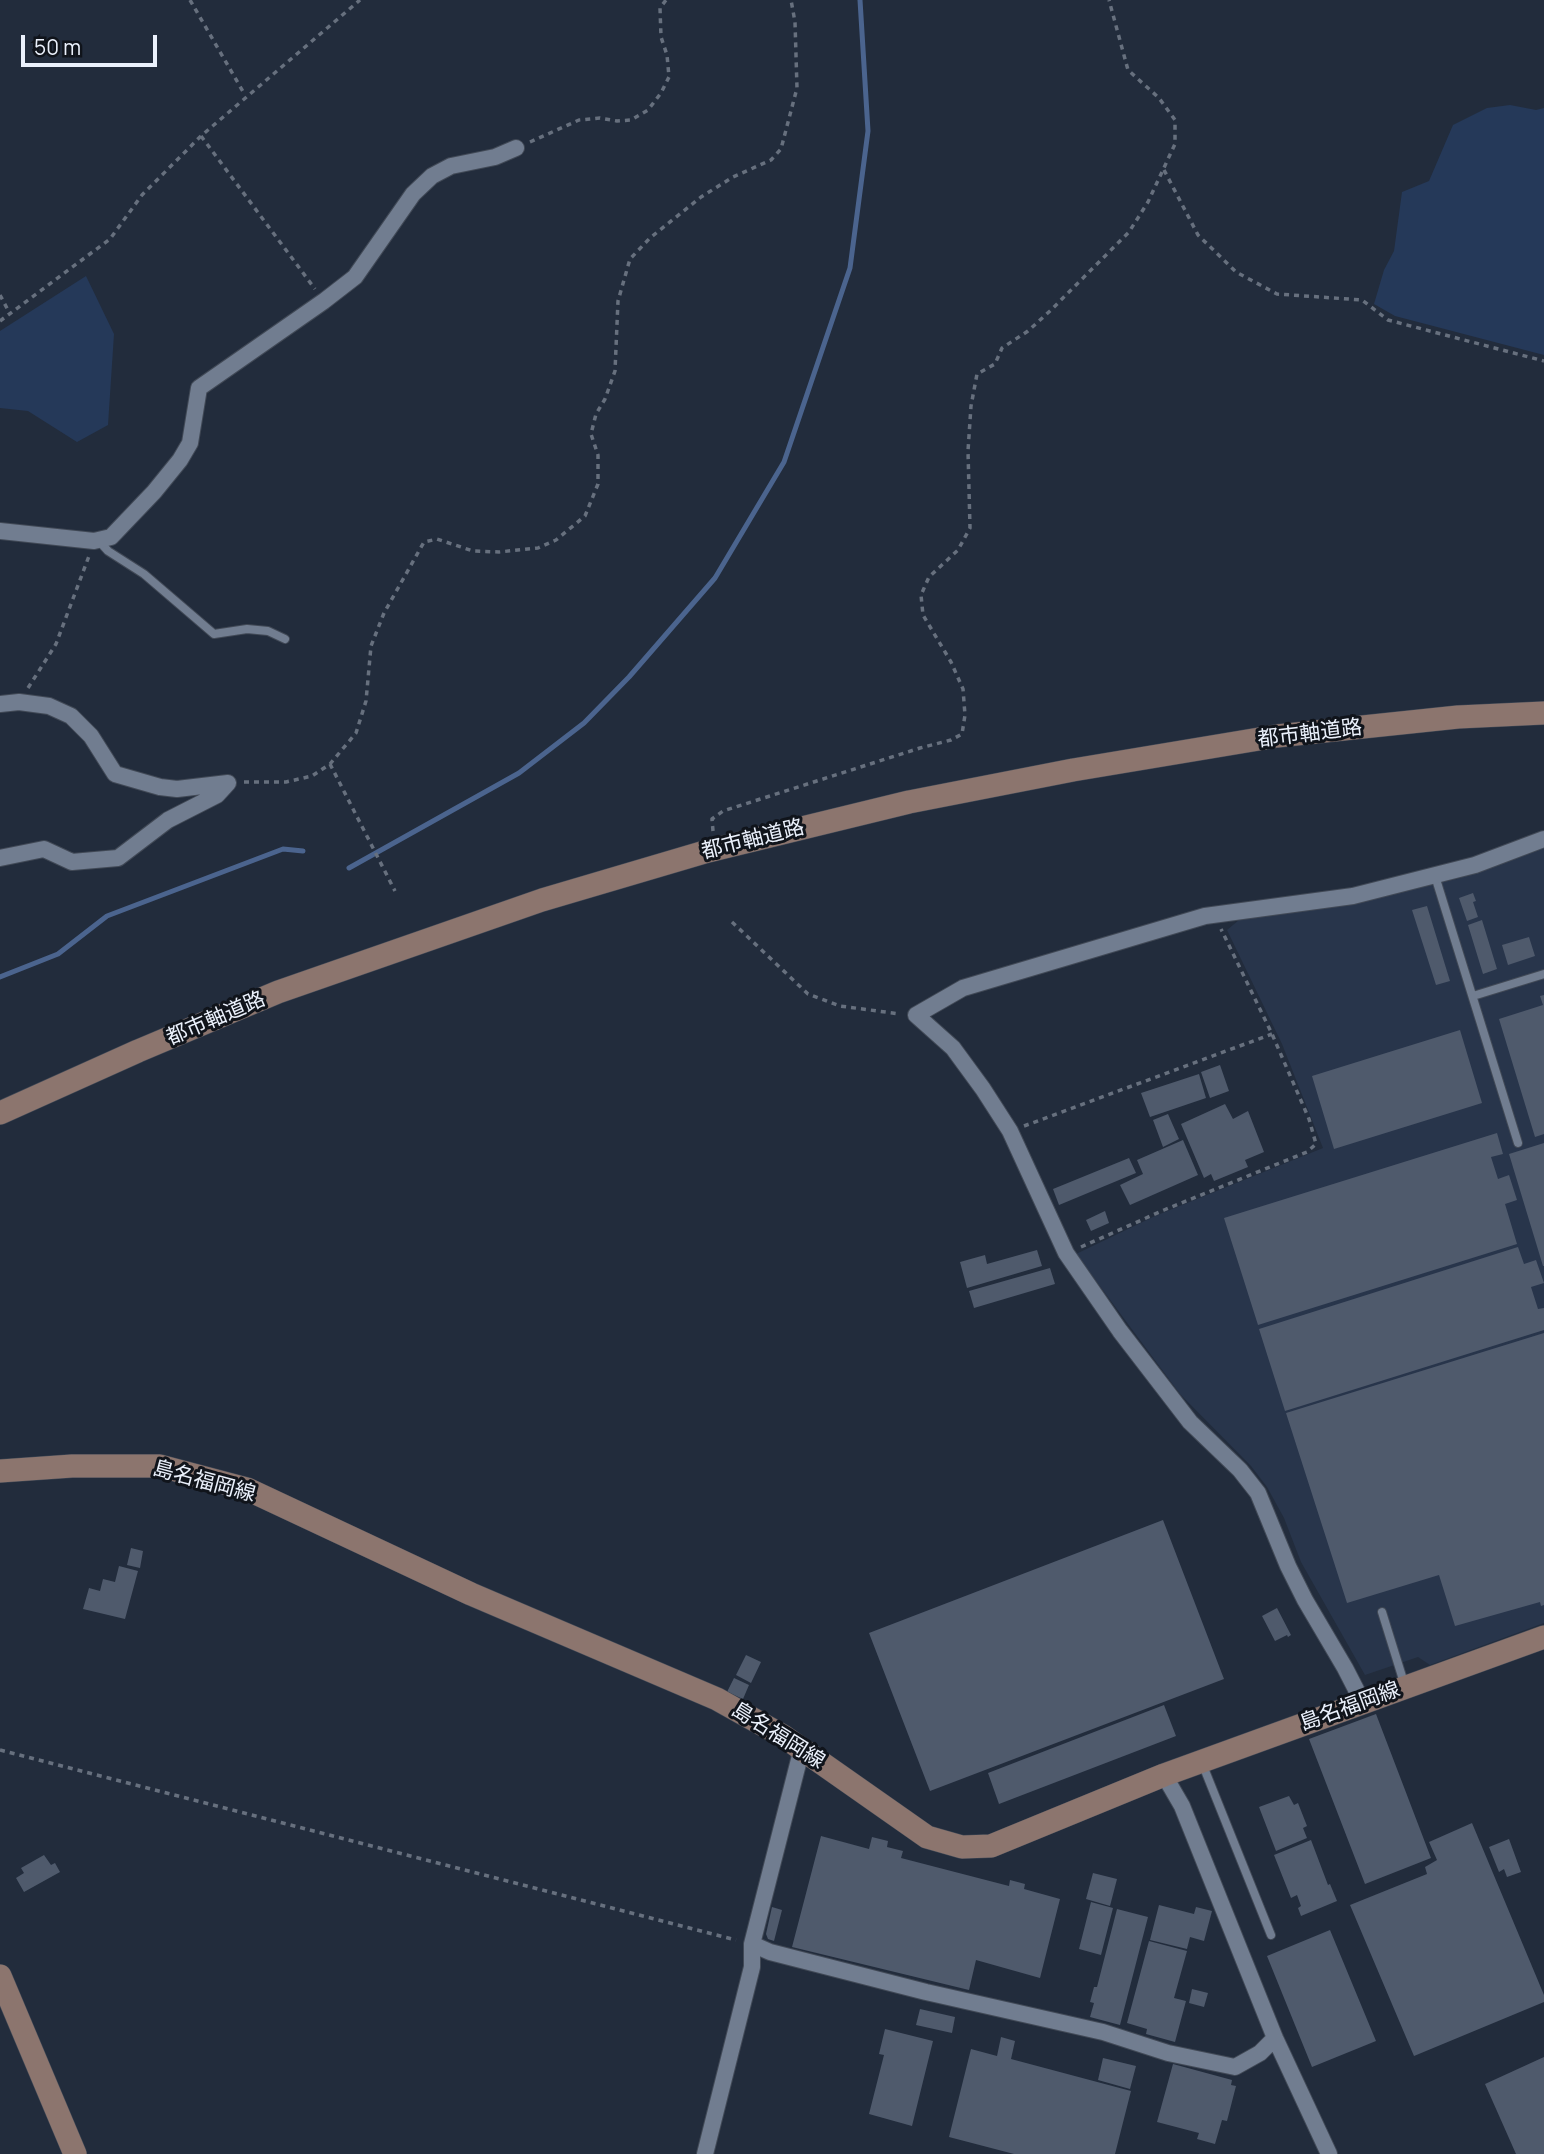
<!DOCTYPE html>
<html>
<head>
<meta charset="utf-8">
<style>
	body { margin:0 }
	#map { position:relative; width:1544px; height:2154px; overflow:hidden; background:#222c3c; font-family:Manrope,sans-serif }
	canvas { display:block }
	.scale { position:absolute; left:21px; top:35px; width:136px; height:32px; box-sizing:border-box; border:4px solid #ebf1fc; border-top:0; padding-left:9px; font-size:21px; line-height:24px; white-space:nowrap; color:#ebf1fc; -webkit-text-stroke:5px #10141b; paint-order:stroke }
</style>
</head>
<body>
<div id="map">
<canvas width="1544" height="2154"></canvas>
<div class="scale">50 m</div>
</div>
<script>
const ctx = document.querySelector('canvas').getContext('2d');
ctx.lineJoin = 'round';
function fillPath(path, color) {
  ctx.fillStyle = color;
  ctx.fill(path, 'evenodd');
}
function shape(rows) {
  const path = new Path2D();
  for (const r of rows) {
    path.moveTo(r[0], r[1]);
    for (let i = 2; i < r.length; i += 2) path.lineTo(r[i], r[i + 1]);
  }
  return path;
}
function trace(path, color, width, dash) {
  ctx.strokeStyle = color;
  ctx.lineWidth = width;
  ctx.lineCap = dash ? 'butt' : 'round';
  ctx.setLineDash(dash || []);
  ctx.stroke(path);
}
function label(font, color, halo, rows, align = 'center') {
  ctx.font = font + ' Manrope,"Noto Sans JP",sans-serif';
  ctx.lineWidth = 6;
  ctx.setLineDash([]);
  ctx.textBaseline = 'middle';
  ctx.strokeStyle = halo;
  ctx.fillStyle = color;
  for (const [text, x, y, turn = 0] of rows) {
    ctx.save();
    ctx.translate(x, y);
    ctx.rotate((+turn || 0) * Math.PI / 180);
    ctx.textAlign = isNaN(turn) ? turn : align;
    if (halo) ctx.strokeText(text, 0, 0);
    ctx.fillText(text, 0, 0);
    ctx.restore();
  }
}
fillPath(shape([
	[1544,846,1544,1623,1430,1665,1418,1657,1365,1675,1301,1562,1284,1518,1267,1487,1251,1466,1180,1394,1076,1254,1155,1216,1323,1148,1282,1044,1227,930,1239,920,1349,902,1457,879]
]), '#28354b');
fillPath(shape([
	[1510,105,1536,110,1544,108,1544,355,1395,316,1374,304,1384,270,1394,251,1402,192,1429,181,1453,125,1487,108],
	[86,276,114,334,108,425,77,442,28,411,0,408,0,331]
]), '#253959');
trace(shape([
	[349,868,519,773,584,723,629,677,715,578,784,462,850,268,868,131,860,0],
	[0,977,58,954,107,916,283,849,303,851]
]), '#4b648e', 5);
fillPath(shape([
	[1473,893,1476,901,1473,902,1478,917,1467,921,1459,898],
	[1427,906,1450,981,1436,985,1412,910],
	[1482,920,1497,969,1483,974,1468,925],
	[1529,937,1535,956,1508,965,1502,945],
	[1544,995,1544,1134,1535,1137,1499,1019,1543,1005,1540,996],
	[1460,1030,1482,1103,1334,1149,1312,1076],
	[1220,1065,1229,1091,1210,1098,1201,1072],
	[1199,1074,1206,1098,1150,1117,1141,1093],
	[1225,1104,1233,1119,1248,1111,1264,1152,1245,1160,1248,1167,1214,1181,1211,1174,1204,1178,1181,1124],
	[1168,1114,1179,1139,1163,1147,1153,1120],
	[1497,1133,1503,1154,1491,1157,1498,1179,1509,1175,1517,1200,1505,1204,1517,1244,1258,1325,1224,1218],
	[1183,1140,1198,1175,1130,1205,1120,1185,1143,1174,1137,1160],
	[1544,1143,1544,1266,1543,1266,1509,1154],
	[1129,1158,1136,1173,1059,1205,1053,1189],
	[1105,1211,1109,1223,1091,1231,1086,1220],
	[1518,1247,1524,1264,1536,1260,1544,1283,1531,1287,1538,1309,1544,1308,1544,1330,1285,1411,1259,1329],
	[1037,1250,1042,1266,967,1288,960,1262,985,1255,987,1264],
	[1050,1268,1055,1284,974,1308,969,1291],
	[1544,1333,1544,1605,1541,1606,1540,1602,1455,1626,1439,1575,1347,1603,1286,1413],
	[1163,1520,1224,1679,930,1791,869,1633],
	[131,1548,143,1551,140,1568,127,1565],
	[119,1566,138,1571,125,1619,83,1609,89,1588,100,1591,103,1579,115,1582],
	[1277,1608,1291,1635,1288,1637,1287,1635,1275,1641,1262,1616],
	[746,1655,761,1662,751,1683,736,1675],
	[734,1678,749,1685,743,1699,727,1692],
	[1164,1705,1176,1736,999,1804,988,1773],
	[1376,1714,1431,1858,1365,1884,1309,1739],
	[1289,1796,1294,1805,1298,1803,1307,1826,1303,1828,1307,1838,1276,1851,1259,1807],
	[1472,1823,1544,1995,1544,2002,1414,2056,1350,1905,1427,1874,1425,1867,1437,1860,1429,1842],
	[821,1836,869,1849,872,1837,888,1841,887,1847,903,1851,901,1858,1009,1886,1010,1880,1025,1884,1024,1889,1060,1899,1040,1978,976,1960,969,1990,792,1947],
	[1509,1839,1521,1872,1507,1877,1504,1869,1499,1872,1489,1847],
	[1311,1840,1328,1885,1330,1884,1337,1901,1301,1916,1298,1908,1301,1906,1297,1895,1291,1898,1274,1855],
	[44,1855,51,1865,55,1863,60,1872,24,1892,16,1878,24,1873,21,1868],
	[1093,1873,1117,1879,1110,1906,1086,1899],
	[1091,1902,1113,1908,1101,1955,1079,1949],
	[1159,1905,1194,1914,1196,1907,1212,1911,1204,1941,1190,1937,1187,1949,1150,1940],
	[772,1907,782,1910,774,1941,768,1939,766,1934],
	[1117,1909,1148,1917,1120,2025,1090,2017,1094,2003,1090,2002,1094,1987,1097,1987],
	[1330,1930,1376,2041,1312,2067,1267,1956],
	[1149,1941,1187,1951,1174,1998,1186,2001,1175,2042,1146,2034,1147,2029,1127,2023],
	[1192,1989,1208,1993,1204,2007,1189,2003],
	[920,2009,955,2017,952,2033,916,2025],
	[885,2029,933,2041,912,2126,869,2114,884,2055,879,2054],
	[1001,2037,1015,2041,1011,2059,1131,2091,1115,2154,1014,2154,949,2137,971,2049,997,2056],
	[1544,2057,1544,2154,1516,2154,1485,2084],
	[1103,2058,1136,2066,1130,2089,1098,2080],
	[1173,2064,1232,2080,1231,2085,1236,2086,1227,2121,1222,2120,1215,2144,1197,2139,1199,2133,1157,2122]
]), '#4f5a6c');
const service = shape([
	[98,540,108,551,144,574,214,634,247,629,268,631,285,639],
	[1435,876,1518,1143],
	[1473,996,1544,974],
	[1382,1612,1405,1686],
	[1202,1763,1271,1935]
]);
const minor = shape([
	[0,531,94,541,111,537,154,492,180,460,190,443,199,388,324,301,355,277,413,194,432,176,451,166,495,157,516,148],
	[0,704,19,702,49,706,71,716,91,736,115,774,160,787,177,789,228,783,217,795,168,820,118,858,72,862,44,849,0,858],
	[1363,1703,1345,1668,1305,1600,1288,1566,1258,1493,1240,1470,1190,1422,1120,1331,1066,1253,1010,1131,983,1089,953,1048,916,1015,963,988,1205,916,1353,896,1475,865,1544,839],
	[1164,1775,1182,1806,1275,2038,1329,2154],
	[752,1944,770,1952,926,1992,1103,2032,1168,2053,1235,2067,1260,2053,1275,2038],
	[705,2154,752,1967,752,1944,802,1748]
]);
const secondary = shape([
	[0,1113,138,1051,278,992,542,900,708,851,909,802,1073,770,1277,736,1458,717,1544,713],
	[0,1471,72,1466,160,1466,247,1489,471,1594,717,1699,783,1736,927,1837,962,1847,991,1846,1164,1775,1544,1637],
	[0,1976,75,2154]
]);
trace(service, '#414956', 10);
trace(minor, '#414956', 18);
trace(secondary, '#414956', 24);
trace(shape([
	[190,0,245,95],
	[201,136,315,289],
	[530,142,579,120,600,118,617,121,631,120,648,110,661,93,669,77,667,55,661,37,660,8,666,0],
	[1164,170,1198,235,1236,272,1277,294,1362,300,1388,320,1544,361],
	[0,295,9,312],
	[0,321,110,239,142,195,201,136,360,0],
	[28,688,56,644,89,556],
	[330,764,395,891],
	[244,782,286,782,312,776,330,764,356,733,366,701,371,646,384,613,424,542,437,539,473,551,499,552,538,548,556,540,585,516,598,484,598,455,591,434,596,414,605,399,615,371,618,301,630,259,650,238,701,197,733,177,771,160,781,149,797,88,795,22,791,0],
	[713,831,712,819,723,811,920,748,951,740,962,734,965,715,963,689,951,662,923,615,921,595,929,577,958,550,970,528,968,451,971,406,977,374,995,364,1002,348,1028,331,1051,310,1129,232,1148,202,1175,144,1175,120,1159,98,1128,70,1109,0],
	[732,922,808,994,840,1006,900,1014],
	[1024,1126,1272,1034],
	[1081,1247,1164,1210,1307,1152,1316,1144,1309,1119,1272,1034,1221,929],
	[0,1750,736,1940]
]), '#67707e', 3.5, [5, 5]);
trace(service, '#717d90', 8);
trace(minor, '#717d90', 16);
trace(secondary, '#8c756e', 23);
label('21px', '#ebf1fc', '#10141b', [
	["都市軸道路",1310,734,-7],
	["都市軸道路",753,840,-14],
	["都市軸道路",216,1019,-23],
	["島名福岡線",204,1482,15],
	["島名福岡線",1350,1707,-20],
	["島名福岡線",778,1736,32]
]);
</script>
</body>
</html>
